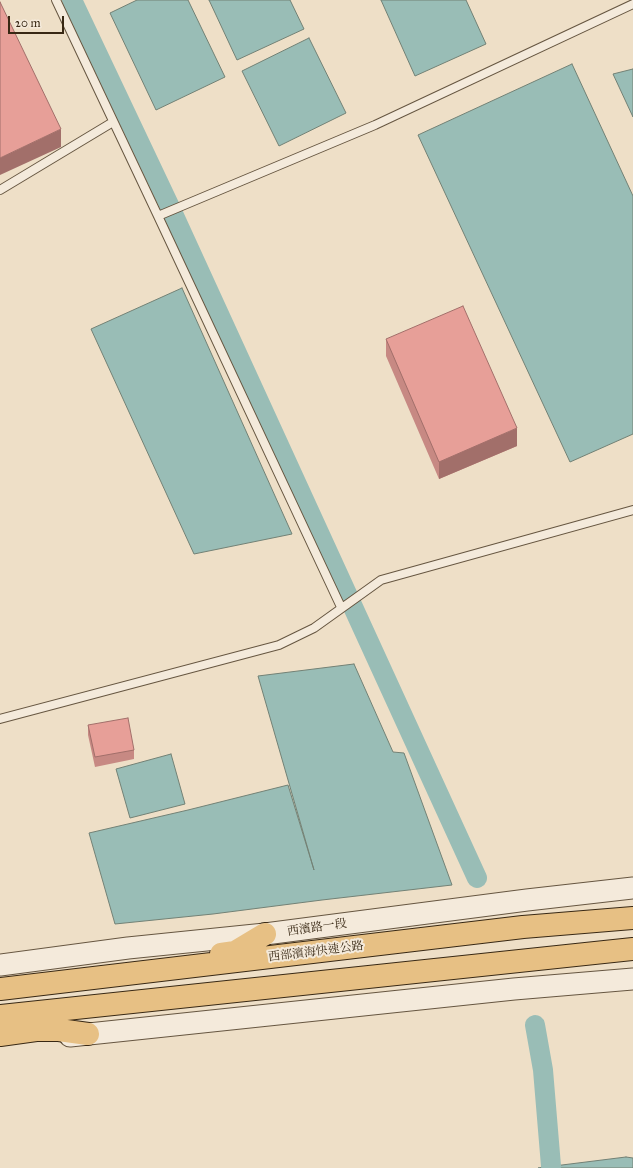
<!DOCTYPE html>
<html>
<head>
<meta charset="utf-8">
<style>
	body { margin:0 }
	#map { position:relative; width:633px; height:1168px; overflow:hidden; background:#eedfc7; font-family:"IM FELL Great Primer",serif }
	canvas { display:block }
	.scale { position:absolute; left:8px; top:16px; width:56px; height:18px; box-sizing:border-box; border:2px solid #382814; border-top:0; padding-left:5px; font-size:12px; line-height:14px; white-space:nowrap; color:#382814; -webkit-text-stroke:3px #f4eadb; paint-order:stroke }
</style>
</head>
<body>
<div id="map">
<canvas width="633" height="1168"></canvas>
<div class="scale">20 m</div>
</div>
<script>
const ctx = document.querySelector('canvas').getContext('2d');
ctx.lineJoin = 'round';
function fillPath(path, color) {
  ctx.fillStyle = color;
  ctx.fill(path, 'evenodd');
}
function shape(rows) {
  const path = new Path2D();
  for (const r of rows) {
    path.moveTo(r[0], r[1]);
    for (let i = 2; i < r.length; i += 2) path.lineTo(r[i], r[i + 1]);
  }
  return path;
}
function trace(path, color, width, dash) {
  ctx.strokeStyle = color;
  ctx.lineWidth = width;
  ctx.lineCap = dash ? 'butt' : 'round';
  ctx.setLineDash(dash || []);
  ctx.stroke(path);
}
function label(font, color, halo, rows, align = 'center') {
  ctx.font = font + ' "IM FELL Great Primer","Noto Serif TC",serif';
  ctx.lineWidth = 4;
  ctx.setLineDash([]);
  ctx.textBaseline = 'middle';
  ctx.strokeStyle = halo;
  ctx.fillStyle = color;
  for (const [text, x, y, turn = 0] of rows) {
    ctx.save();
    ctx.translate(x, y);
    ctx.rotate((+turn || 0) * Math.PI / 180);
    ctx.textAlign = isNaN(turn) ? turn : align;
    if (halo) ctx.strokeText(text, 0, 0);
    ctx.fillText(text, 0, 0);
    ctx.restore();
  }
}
const water = shape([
	[137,0,188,0,225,77,156,110,110,13,137,0],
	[209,0,290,0,304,29,237,60,209,0],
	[381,0,466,0,486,44,415,76,381,0],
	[309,38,346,113,279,146,242,71,309,38],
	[572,64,633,196,633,434,570,462,418,135,572,64],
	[633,69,633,117,613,74,633,69],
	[182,288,292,534,194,554,91,329,182,288],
	[354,664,393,752,404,753,452,885,322,900,213,914,115,924,89,833,188,810,288,785,314,870,258,676,354,664],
	[171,754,185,804,130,818,116,769,171,754],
	[626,1157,633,1158,633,1168,538,1168,626,1157]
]);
fillPath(water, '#99bdb6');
trace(water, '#728175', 1);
trace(shape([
	[72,0,170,207,477,878],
	[535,1025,543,1070,551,1166]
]), '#99bdb6', 20);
const service = shape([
	[56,0,158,216,341,607],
	[0,190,113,122],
	[158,216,375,125,633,4],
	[0,719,279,645,314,628,381,580,633,510]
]);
const tertiary = shape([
	[0,965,128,948,265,934,527,900,633,888],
	[70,1036,514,989,633,979]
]);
const trunk = shape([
	[221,954,235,952,265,934],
	[0,989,523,927,633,918],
	[0,1016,633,949],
	[0,1035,36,1030,59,1030,88,1034]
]);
trace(service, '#665641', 10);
trace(tertiary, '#665641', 23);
trace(trunk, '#382814', 24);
trace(service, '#f4eadb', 8);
trace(tertiary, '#f4eadb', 21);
trace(trunk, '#e7c084', 22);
fillPath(shape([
	[386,339,517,446,439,479,386,356],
	[88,725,134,750,134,759,95,767,88,735]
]), '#c78983');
fillPath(shape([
	[61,129,61,147,0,175,0,158],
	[517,428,517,446,439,479,439,462]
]), '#a26f6a');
const building = shape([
	[0,2,61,129,0,158,0,2],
	[463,306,517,428,439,462,386,339,463,306],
	[128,718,134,750,95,757,88,725,128,718]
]);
fillPath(building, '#e79f98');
trace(building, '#a26f6a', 1);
label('12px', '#382814', '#f4eadb', [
	["西濱路一段",317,928,-8],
	["西部濱海快速公路",316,952,-7]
]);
</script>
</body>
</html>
